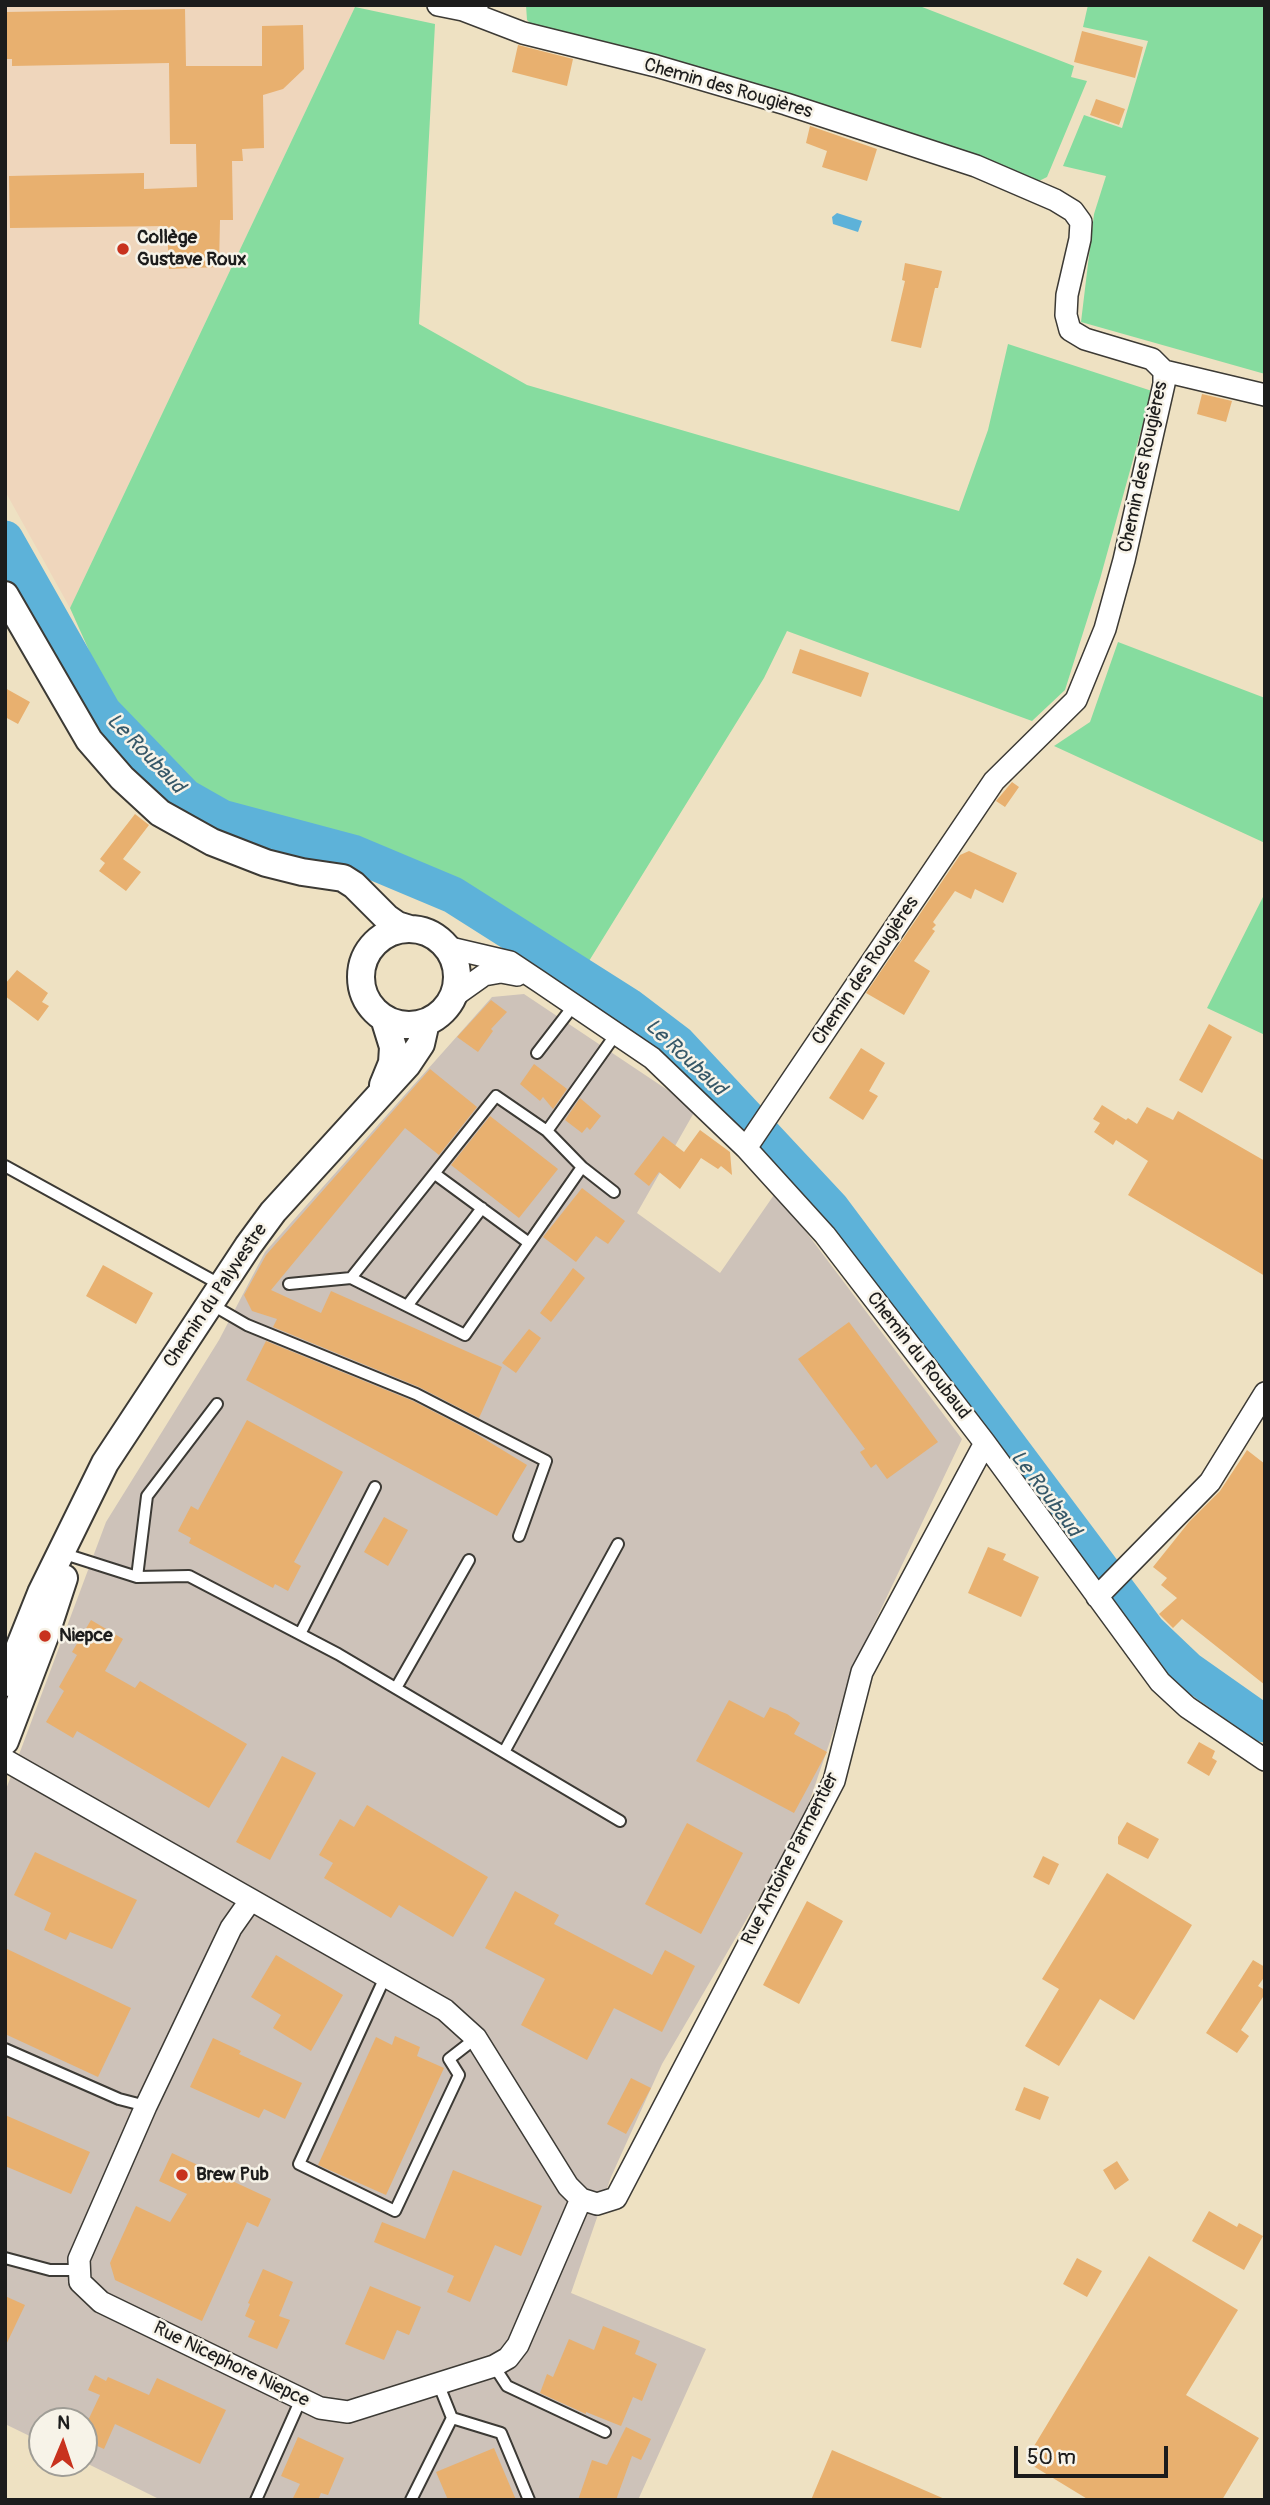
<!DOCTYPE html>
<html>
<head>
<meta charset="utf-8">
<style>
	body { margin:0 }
	#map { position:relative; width:1270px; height:2505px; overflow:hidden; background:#eee1c2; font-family:Pangolin,sans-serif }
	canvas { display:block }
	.frame { position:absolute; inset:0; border:7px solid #1c1c1c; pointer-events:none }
	.north { position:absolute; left:28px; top:2407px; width:70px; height:70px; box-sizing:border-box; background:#f7f3e8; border:2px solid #9f9d96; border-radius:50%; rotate:2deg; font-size:19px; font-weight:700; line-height:28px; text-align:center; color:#1c1c1c }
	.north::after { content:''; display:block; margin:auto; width:24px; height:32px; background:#c8321e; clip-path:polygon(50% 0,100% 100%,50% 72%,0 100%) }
	.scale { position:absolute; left:1014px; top:2446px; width:154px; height:32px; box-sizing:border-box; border:4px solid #1c1c1c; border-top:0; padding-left:9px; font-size:21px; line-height:24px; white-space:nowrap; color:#1c1c1c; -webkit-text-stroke:5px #f7f3e8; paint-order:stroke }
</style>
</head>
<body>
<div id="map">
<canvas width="1270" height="2505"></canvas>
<div class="frame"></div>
<div class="north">N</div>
<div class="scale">50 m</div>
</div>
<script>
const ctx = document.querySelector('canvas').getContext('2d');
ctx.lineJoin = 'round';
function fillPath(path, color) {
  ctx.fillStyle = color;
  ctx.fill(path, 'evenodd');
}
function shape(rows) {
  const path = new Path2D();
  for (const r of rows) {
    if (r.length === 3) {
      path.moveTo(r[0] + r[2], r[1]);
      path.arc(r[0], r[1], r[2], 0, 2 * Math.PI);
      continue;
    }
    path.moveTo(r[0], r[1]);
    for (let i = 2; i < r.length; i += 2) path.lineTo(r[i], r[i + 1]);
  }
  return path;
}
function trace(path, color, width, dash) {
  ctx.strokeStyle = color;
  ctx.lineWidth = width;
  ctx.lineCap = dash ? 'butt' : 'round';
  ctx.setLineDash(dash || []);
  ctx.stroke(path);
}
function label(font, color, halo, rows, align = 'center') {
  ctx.font = font + ' Pangolin,sans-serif';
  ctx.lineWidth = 5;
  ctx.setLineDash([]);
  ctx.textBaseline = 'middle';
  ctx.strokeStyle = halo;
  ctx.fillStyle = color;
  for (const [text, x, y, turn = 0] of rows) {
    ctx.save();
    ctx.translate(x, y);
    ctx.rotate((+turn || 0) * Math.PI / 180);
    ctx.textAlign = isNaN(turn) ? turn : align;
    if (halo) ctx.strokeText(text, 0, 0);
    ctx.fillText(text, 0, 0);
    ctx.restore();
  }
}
fillPath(shape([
	[5,5,344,5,355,7,70,608,5,491]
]), '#efd6bc');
fillPath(shape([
	[524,994,696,1109,637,1213,720,1273,776,1192,962,1439,861,1651,801,1826,662,2064,611,2177,571,2293,706,2349,638,2500,161,2500,84,2462,84,2421,42,2421,42,2442,5,2424,5,1792,106,1522,219,1340,265,1252,492,997]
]), '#cdc2b9');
fillPath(shape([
	[526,5,917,5,1074,66,1071,77,1087,81,1047,177,1035,183,533,26,527,20],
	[1088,5,1265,5,1265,374,1081,322,1094,214,1106,176,1063,166,1084,115,1122,128,1148,41,1083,27],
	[355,7,435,24,419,324,527,385,959,511,988,430,1008,344,1152,391,1100,579,1065,690,1032,721,787,631,764,678,589,961,447,877,350,845,234,814,195,789,113,704,70,608],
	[1118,642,1265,698,1265,843,1054,746,1090,722],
	[1265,893,1265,1035,1207,1008]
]), '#86dc9f');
fillPath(shape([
	[837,213,862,221,858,232,833,224,832,217]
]), '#5db2d9');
trace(shape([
	[5,539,103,712,185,797,222,818,353,853,453,895,628,1006,678,1044,831,1208,1148,1632,1188,1670,1265,1724]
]), '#5db2d9', 37);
fillPath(shape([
	[185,9,186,66,262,66,262,26,303,25,304,69,283,89,263,95,264,148,242,149,243,161,232,161,233,220,220,220,219,267,169,269,167,226,10,228,9,176,144,173,144,189,197,187,196,144,170,144,169,63,12,66,12,59,5,59,5,12],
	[1082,31,1143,47,1135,78,1074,62],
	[518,45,573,59,567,86,512,72],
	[1096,99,1125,109,1119,125,1090,115],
	[810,126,877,149,867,181,822,167,827,151,806,143],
	[905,263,942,271,938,288,935,288,921,348,891,341,905,281,902,280],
	[1202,394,1232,401,1226,422,1197,414],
	[800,649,869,673,861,697,792,673],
	[5,688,30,702,18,724,5,717],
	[1012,782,1019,787,1005,807,996,801],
	[135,814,149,825,123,859,141,872,126,891,99,871,105,863,100,859],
	[969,851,1017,873,1003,903,975,889,971,899,955,891,933,922,936,925,932,929,935,931,914,961,930,971,904,1015,866,993,960,855],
	[17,970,48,993,42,1002,49,1006,38,1021,5,996,5,984],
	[491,1000,507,1012,491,1029,493,1031,478,1052,457,1037],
	[1209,1024,1232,1037,1202,1093,1179,1080],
	[861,1048,885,1063,869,1091,878,1096,863,1120,829,1098],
	[534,1064,567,1089,553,1109,543,1097,540,1101,520,1084],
	[430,1069,477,1107,439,1155,405,1128,271,1290,321,1313,331,1291,502,1367,479,1418,419,1387,273,1327,277,1319,252,1311,244,1295,266,1255],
	[580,1098,601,1116,590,1130,587,1127,582,1133,565,1120],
	[1102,1105,1126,1120,1128,1118,1137,1124,1147,1107,1173,1120,1178,1111,1265,1161,1265,1276,1128,1195,1148,1161,1116,1140,1113,1145,1094,1132,1100,1123,1093,1119],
	[490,1116,558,1169,519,1218,451,1165],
	[700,1130,730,1152,732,1175,721,1166,718,1169,701,1158,680,1189,659,1172,649,1186,634,1174,663,1136,684,1152],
	[582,1188,625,1221,608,1244,596,1236,576,1262,543,1237],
	[103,1265,153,1293,136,1324,86,1296],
	[573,1268,585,1278,551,1322,540,1313],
	[849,1322,938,1442,887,1479,876,1464,871,1468,860,1452,865,1449,798,1359],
	[529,1329,541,1338,516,1373,502,1363],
	[266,1341,413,1401,473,1432,527,1465,497,1516,246,1380],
	[247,1420,343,1472,294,1562,301,1566,288,1591,275,1584,273,1588,189,1543,191,1538,178,1531,191,1506,198,1510],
	[1247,1450,1265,1464,1265,1685,1182,1619,1173,1628,1159,1614,1177,1598,1161,1585,1167,1578,1153,1567,1189,1522,1220,1491],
	[384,1517,408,1530,388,1566,364,1552],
	[988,1547,1006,1554,1003,1560,1039,1577,1021,1617,968,1593],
	[91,1620,123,1639,105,1671,135,1688,140,1681,247,1744,209,1808,77,1731,73,1738,46,1722,64,1691,59,1687,77,1655,72,1652],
	[729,1700,764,1718,770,1707,787,1714,800,1723,794,1734,827,1752,794,1813,696,1761],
	[1199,1742,1215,1751,1212,1758,1217,1761,1209,1776,1187,1763],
	[282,1756,316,1773,270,1860,236,1842],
	[367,1805,488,1877,453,1937,399,1905,391,1918,324,1878,333,1863,319,1855,340,1819,354,1827],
	[1127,1822,1159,1839,1148,1859,1118,1844,1118,1837],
	[687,1823,743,1853,701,1934,645,1904],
	[35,1852,137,1900,112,1949,70,1932,66,1940,44,1930,51,1913,14,1895],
	[1043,1856,1059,1864,1049,1885,1033,1877],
	[1107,1873,1192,1925,1134,2020,1100,1999,1059,2066,1025,2046,1059,1989,1042,1979],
	[515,1891,559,1915,554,1924,652,1975,665,1950,695,1966,662,2032,614,2008,587,2060,521,2025,545,1979,485,1948],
	[807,1901,843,1921,799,2004,763,1985],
	[5,1948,131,2008,98,2077,5,2034],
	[276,1955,343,1995,311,2051,273,2028,281,2015,251,1997],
	[1253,1960,1265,1967,1265,1976,1258,1986,1265,1990,1265,1994,1241,2030,1249,2036,1237,2053,1206,2033],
	[395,2036,420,2047,417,2056,444,2068,386,2195,318,2165,376,2037,392,2045],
	[213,2038,241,2051,239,2054,302,2083,285,2119,264,2109,259,2118,190,2087],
	[631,2078,651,2088,626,2134,607,2124],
	[1024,2087,1049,2097,1040,2120,1015,2110],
	[5,2115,90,2152,71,2194,5,2166],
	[172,2153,271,2199,258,2227,247,2222,202,2321,115,2280,110,2263,136,2206,170,2222,187,2194,159,2181],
	[1117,2161,1129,2180,1115,2190,1103,2170],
	[453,2170,542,2206,521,2256,495,2245,470,2302,447,2292,454,2276,374,2242,382,2222,425,2239],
	[1209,2211,1237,2227,1239,2223,1263,2236,1244,2270,1192,2241],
	[1149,2256,1238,2310,1186,2395,1259,2438,1222,2500,1089,2500,1025,2461],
	[1077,2258,1102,2271,1087,2297,1063,2284],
	[263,2269,293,2282,279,2316,290,2320,277,2349,248,2337,255,2321,245,2316,250,2304,248,2303],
	[370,2286,421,2307,409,2335,397,2330,384,2360,345,2344],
	[5,2296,25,2305,5,2347],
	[603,2326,640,2341,635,2354,657,2364,642,2401,633,2397,621,2426,586,2412,586,2414,540,2393,547,2374,553,2377,569,2339,594,2350],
	[95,2375,106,2381,108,2377,149,2395,157,2378,226,2410,200,2464,115,2424,104,2449,84,2440,84,2429,100,2395,88,2390],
	[626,2427,651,2439,641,2460,632,2456,616,2500,578,2500,592,2460,607,2465],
	[298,2437,344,2458,328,2495,321,2493,318,2500,292,2500,300,2484,281,2476],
	[494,2448,516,2500,448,2500,436,2472],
	[832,2450,947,2500,811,2500]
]), '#e8b06f');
const service = shape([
	[537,1053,574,1005],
	[547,1131,582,1167],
	[5,1166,221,1285],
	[435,1174,529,1243],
	[614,1192,582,1167,465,1335,351,1278,496,1096,547,1131,616,1034],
	[289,1284,351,1278],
	[209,1303,247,1325,416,1394,546,1461,519,1536],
	[407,1306,482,1208],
	[71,1556,137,1577,189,1576,338,1654,620,1821],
	[137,1577,147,1496,217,1404],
	[300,1634,375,1487],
	[396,1688,469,1560],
	[504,1752,618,1544],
	[386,1975,299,2164,395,2211,459,2075,449,2059,476,2038],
	[5,2049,119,2099,146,2106],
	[5,2258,50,2270,78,2270],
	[494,2366,507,2386,605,2432],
	[452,2418,501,2433,529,2500],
	[256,2500,301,2399],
	[411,2500,452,2418,438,2383]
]);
const minor = shape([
	[438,5,463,10,477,7],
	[463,10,523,33,656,66,786,104,976,166,1055,200,1073,211,1081,222,1080,239,1067,295,1066,315,1070,330,1085,339,1152,359,1164,371,1164,384,1124,560,1105,629,1076,700,994,781,746,1148],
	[1164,371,1265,395],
	[446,947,510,962,540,982,652,1058,746,1148,825,1235,985,1443,1160,1682,1187,1707,1265,1760],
	[453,997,484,975,501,972,517,975],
	[1097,1597,1210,1482,1265,1393],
	[5,1760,445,2010,476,2038,568,2186,581,2199],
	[250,1901,231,1928,146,2106,79,2259,80,2282,101,2302,320,2408,348,2412,494,2366,508,2358,518,2345,581,2199],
	[581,2199,597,2204,616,2198,834,1781,862,1672,985,1443]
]);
const tertiary = shape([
	[5,595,89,740,122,778,160,813,212,842,266,863,302,872,343,878,354,885,387,918,397,925,410,929],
	[409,977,48],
	[383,1085,392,1063,393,1047,384,1018],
	[5,1683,41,1593,105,1463,248,1246,273,1212,407,1065,421,1044,426,1022],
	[5,1741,45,1636,64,1578]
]);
trace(service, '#3c3a35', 14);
trace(minor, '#3c3a35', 24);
trace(tertiary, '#3c3a35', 30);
trace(service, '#fff', 10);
trace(minor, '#fff', 21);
trace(tertiary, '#fff', 26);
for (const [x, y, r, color] of [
	[123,249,7,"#c8321e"],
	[45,1636,7,"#c8321e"],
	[182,2175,7,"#c8321e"]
]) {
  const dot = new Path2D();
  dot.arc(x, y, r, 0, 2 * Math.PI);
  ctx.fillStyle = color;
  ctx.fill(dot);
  trace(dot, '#f7f3e8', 2.5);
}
label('19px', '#1c1c1c', '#f7f3e8', [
	["Chemin des Rougières",728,89,16],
	["Chemin des Rougières",1144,467,-78],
	["Chemin des Rougières",866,971,-56],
	["Chemin du Palyvestre",216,1296,-56],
	["Chemin du Roubaud",918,1356,52],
	["Rue Antoine Parmentier",791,1859,-63],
	["Rue Nicephore Niepce",231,2365,26]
]);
label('bold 19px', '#1c1c1c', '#f7f3e8', [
	["Collège",137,238],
	["Gustave Roux",137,260],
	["Niepce",59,1636],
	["Brew Pub",196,2175]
], 'left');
label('italic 21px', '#365868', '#f7f3e8', [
	["Le Roubaud",145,754,46],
	["Le Roubaud",685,1058,43],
	["Le Roubaud",1045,1494,53]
]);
</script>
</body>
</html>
